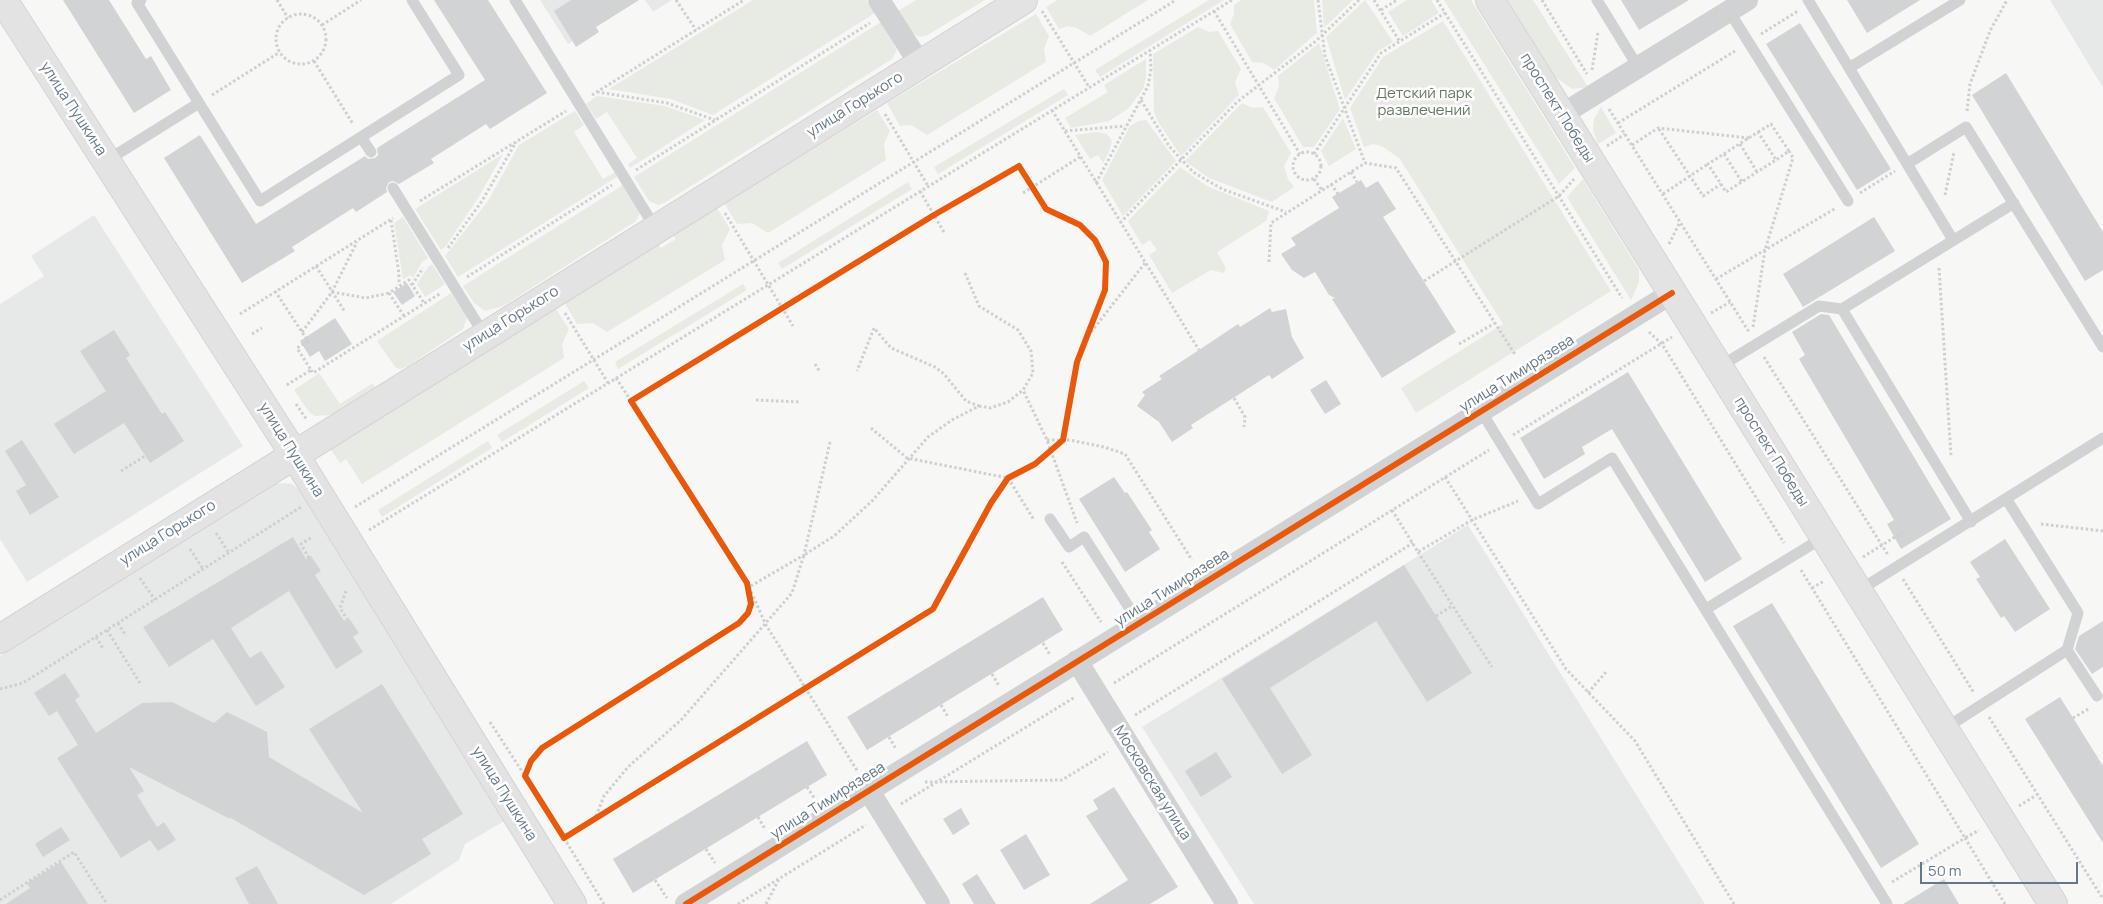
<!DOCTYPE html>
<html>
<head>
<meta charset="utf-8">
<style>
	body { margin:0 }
	#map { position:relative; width:2103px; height:904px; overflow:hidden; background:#f7f7f6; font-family:Manrope,sans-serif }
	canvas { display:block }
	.scale { position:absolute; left:1920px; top:862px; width:158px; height:22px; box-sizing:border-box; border:2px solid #657889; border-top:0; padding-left:6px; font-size:15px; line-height:18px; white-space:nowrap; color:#657889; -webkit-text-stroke:4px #fff; paint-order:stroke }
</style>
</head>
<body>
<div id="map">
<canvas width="2103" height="904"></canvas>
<div class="scale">50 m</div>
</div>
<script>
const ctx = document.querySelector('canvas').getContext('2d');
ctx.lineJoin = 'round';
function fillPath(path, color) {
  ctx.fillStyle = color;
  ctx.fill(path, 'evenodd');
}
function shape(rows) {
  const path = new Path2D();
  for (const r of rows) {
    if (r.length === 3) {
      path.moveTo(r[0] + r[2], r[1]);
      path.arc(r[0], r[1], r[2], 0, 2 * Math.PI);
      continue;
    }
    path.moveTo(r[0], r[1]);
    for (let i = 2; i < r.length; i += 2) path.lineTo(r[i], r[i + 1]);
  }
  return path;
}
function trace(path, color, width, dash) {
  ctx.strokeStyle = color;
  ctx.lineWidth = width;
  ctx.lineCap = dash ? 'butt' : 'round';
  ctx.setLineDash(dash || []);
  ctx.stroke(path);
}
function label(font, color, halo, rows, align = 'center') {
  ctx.font = font + ' Manrope,sans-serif';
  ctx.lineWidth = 5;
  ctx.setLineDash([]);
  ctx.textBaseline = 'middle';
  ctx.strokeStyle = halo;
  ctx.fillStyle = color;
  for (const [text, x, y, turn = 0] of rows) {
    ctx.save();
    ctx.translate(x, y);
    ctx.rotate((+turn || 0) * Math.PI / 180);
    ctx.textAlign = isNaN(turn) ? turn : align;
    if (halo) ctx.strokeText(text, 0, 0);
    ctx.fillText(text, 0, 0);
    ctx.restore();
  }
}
fillPath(shape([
	[540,0,639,0,596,27,599,32,576,47,573,41,568,44],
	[645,0,672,0,653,12],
	[2050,0,2103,0,2103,88],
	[94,215,243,446,27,582,0,539,0,304,44,276,31,256],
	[284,483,292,484,302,492,508,819,465,844,459,860,391,904,0,904,0,656,264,489,273,484],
	[1468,525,1629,783,1705,904,1254,904,1142,727]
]), '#e7e9e9');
fillPath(shape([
	[753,0,866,0,875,13,713,115,671,99,609,89],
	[916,0,985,0,926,36,919,37,912,32,898,11],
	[1057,0,1148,0,1090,36,1077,28,1068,26,1059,29,1046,7],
	[1209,0,1224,0,1100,77,1095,70],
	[1241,0,1314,0,1317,33,1274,70,1264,63,1252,62,1230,24,1234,14,1234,5],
	[1322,0,1353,0,1324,28],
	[1365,0,1393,42,1378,51,1345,100,1326,37],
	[1407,0,1431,0,1439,13,1403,36,1388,12],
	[1444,0,1471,0,1575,168,1559,184],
	[1508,0,1533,0,1588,87,1572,89,1555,77],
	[1036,14,1049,36,1044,49,1046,62,927,135,911,125,900,126,887,103],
	[1443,21,1611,291,1416,413,1401,388,1503,324,1400,159,1382,146,1373,144,1364,147,1350,108,1383,57],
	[881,22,897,50,892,59,664,203,658,205,649,201,634,177],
	[1198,27,1209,32,1218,31,1241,69,1235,82,1239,95,1181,156,1158,122,1154,112,1153,54],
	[1319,43,1340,109,1314,147,1303,147,1274,98,1279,87,1278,76],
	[1146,59,1146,78,1143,89,1129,108,1109,121,1071,128,1065,118,1108,92,1104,85],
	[1064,89,1068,95,938,174,934,167],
	[597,96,665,106,705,120,630,168,628,164,637,158,607,112,596,119,586,104],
	[1242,103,1253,108,1263,107,1291,153,1284,166,1288,179,1294,187,1272,202,1209,178,1185,161],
	[1601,107,1616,133,1598,144,1593,130,1594,119],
	[877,110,890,131,884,144,886,160,768,233,752,223,737,224,724,203],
	[575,111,584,125,574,132,603,179,615,172,617,177,458,277,445,256,488,201,519,145],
	[1343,118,1356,149,1329,166,1321,151],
	[1146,120,1176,161,1123,216,1102,180,1130,126,1139,121],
	[1097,132,1107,134,1112,141,1109,152,1103,163,1098,155,1090,159,1075,135],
	[503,154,478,198,446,246,441,250,415,209],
	[1180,167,1207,186,1269,211,1266,221,1217,252,1226,268,1224,273,1211,270,1172,293,1149,255,1157,250,1150,240,1142,245,1128,221],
	[1583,179,1639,270,1639,282,1631,300,1567,197],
	[908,182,912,189,782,269,778,263],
	[623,185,640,213,636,221,503,306,485,311,474,303,463,286],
	[717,208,730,229,722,245,725,260,607,332,593,323,577,324,564,302,658,244,661,248,676,239,673,235],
	[403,217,428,258,422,262,413,278,411,275,403,279,394,223],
	[432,264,445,284,425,297,417,284,428,267],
	[743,284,747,290,618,369,615,362],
	[451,293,467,317,463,329,408,366,401,369,396,368,377,341],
	[556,309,569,329,562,344,564,358,362,484,346,459,340,463,331,450,338,443],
	[319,373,340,404,373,383,375,387,331,415,315,416,309,412,294,390],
	[584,381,589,388,502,442,497,435],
	[488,441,492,448,382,517,378,510]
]), '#e7ebe4');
fillPath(shape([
	[63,0,109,0,146,59,151,56,171,90,134,113],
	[434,0,488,0,547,93,490,129,486,124,431,159,434,163,399,184,393,181,389,182,386,188,387,192,356,212,353,208,292,247,295,251,242,283,164,158,200,135,256,224,365,156,368,159,375,158,378,155,377,148,485,80],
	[571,0,639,0,596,27,599,32,576,47,554,11],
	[1621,0,1689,0,1639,30],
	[1847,0,1920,0,1867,33],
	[1800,23,1891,169,1857,190,1766,44],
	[2006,73,2103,232,2103,270,2085,281,1972,95],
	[1361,180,1366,188,1378,181,1396,209,1383,217,1456,332,1382,378,1332,299,1335,298,1329,295,1315,272,1304,278,1292,270,1281,254,1296,245,1291,238,1339,208,1332,197],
	[1874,217,1895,251,1803,307,1783,274],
	[407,283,415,296,402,305,393,292],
	[1270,308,1272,312,1286,309,1292,337,1304,358,1272,379,1269,375,1191,425,1193,428,1172,442,1159,422,1137,406,1145,395,1142,392,1162,379,1159,376,1199,350,1238,324,1240,327],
	[1821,314,1829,315,1951,519,1901,549,1887,524,1894,520,1799,359,1805,355,1792,332],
	[335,318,352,344,325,361,319,351,310,357,300,341],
	[114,330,130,355,126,358,162,414,165,412,184,441,150,463,124,423,74,454,54,424,106,391,80,351],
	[1628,372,1742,559,1705,582,1612,429,1582,447,1585,454,1544,479,1520,438],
	[1326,380,1341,404,1325,414,1310,390],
	[22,440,59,497,30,515,16,491,26,485,5,451],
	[1114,477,1125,493,1127,492,1152,530,1149,532,1160,549,1125,572,1079,499],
	[293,537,306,559,311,556,321,571,315,575,344,621,349,618,359,633,353,637,363,652,336,669,289,591,231,628,250,658,261,651,285,687,256,706,213,639,169,667,143,627],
	[2005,539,2050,609,2015,632,2004,616,2001,618,1976,579,1980,577,1970,562],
	[1404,565,1472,673,1427,702,1376,621,1270,688,1312,755,1282,774,1222,679],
	[1043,597,1063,630,867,750,847,717],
	[1772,603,1919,844,1881,868,1733,626],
	[2103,621,2103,667,2092,674,2075,649,2079,636],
	[65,673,80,696,75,700,96,733,142,703,172,702,214,723,227,712,267,732,269,757,363,813,309,729,382,684,463,814,422,839,431,854,364,895,229,817,230,819,129,767,144,791,137,795,157,827,164,822,176,840,158,851,150,840,121,858,57,758,78,745,57,711,49,716,34,693],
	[2060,697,2103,766,2103,843,2025,719],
	[807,741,827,775,633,893,613,859],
	[1216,752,1232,777,1201,797,1185,771],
	[1114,787,1178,887,1150,904,1090,904,1128,880,1086,816,1098,809,1093,800],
	[961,808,970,824,953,835,943,819],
	[61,827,70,840,43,857,35,844],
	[1026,834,1050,875,1024,890,1000,850],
	[61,862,88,904,6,904,30,888,27,883],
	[257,866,278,904,249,904,235,878],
	[977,874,996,904,974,904,962,884],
	[1944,879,1959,904,1903,904]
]), '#d2d3d4');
const secondary = shape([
	[3,0,294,454,572,904],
	[1490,0,2053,904],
	[0,639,1023,0]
]);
trace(secondary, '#d2d4d6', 30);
trace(shape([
	[277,0,288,18],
	[676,0,696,30],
	[1318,0,1325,56,1365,163],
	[1374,0,1400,42],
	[1437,0,1622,298],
	[1542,0,1587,74],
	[1381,10,1397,0],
	[1042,11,1089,87],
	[1214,11,1300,154],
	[301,39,25],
	[322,25,361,0],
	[1761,34,1798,11],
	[314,61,353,124],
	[1592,70,1598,32],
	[597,92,667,103,715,120],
	[212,95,280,52],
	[592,95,744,0],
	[1141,100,1169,146,1193,172,1222,189,1286,212],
	[1609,109,1749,332],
	[1052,110,1199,350],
	[1967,111,1970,84,1990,31,2007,0],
	[885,114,928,186],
	[1618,123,1735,51],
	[1659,129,1703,196,1721,184],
	[1065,131,1125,126],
	[1758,132,1771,124,1789,151,1776,160,1757,172,1726,192,1708,164,1758,132,1776,160],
	[1740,144,1757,172],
	[1632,145,1658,128,1749,138],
	[1607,146,1625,134],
	[1307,166,14],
	[1314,154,1381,53,1445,13],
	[1724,154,1742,182],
	[636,170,870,23],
	[1351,172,1357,182],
	[1314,179,1322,190],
	[1096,183,1148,86,1151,69,1150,50],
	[1331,184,1338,194],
	[920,191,945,234],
	[1023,193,1080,157],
	[1860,193,1895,171],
	[1663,194,1708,164],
	[1945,195,1954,152],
	[420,201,566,111],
	[725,213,793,326],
	[391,220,399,274,399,285],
	[1120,223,1237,102,1316,41,1359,0],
	[1669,244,1680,222],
	[448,248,482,201,516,142],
	[1269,262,1271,223,1365,163,1396,168,1516,356],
	[316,266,345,312],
	[1939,268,1951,456],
	[965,273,979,306,1018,330,1031,351,1033,373,1023,390,1047,440,1077,523],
	[467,277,612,185],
	[1716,279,1836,208],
	[1424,281,1559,196,1574,179],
	[412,285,423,268],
	[275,291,308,341,297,348,311,370,285,386],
	[332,292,366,298,389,293],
	[565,313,608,383],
	[1711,313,1730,302],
	[240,314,393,218],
	[404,316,389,293,409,280,424,303],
	[1753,327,1765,250,1793,158,1789,151],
	[302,332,332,292,357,242],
	[1649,332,1662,344,1784,543],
	[252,334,262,328],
	[1088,336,1145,263],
	[1459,344,1495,323],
	[1764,357,1888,555],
	[815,364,820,372],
	[311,370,313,373,441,293],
	[616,378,631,401],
	[1234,398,1245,417,1244,427],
	[756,400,801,402],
	[296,404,307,420],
	[979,406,990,408,1008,402,1023,390],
	[871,428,907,458,1008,478,1034,520],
	[1513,435,1672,337],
	[1047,440,1070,440,1104,447,1125,454,1192,560],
	[830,442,804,555,749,587,766,625,858,772],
	[121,471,145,456],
	[1445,477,1566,669,1635,741,1734,904],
	[355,507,1176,0],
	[1392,510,1418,552,1472,520,1518,501],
	[2041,524,2103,531],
	[369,530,1232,0],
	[216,533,229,553],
	[190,549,203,569],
	[1418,552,1492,667],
	[1863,557,1903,532],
	[309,558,301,544,312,537],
	[1062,562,1101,622],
	[1801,570,1965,838,1979,830],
	[140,578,155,600],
	[1903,579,1974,693],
	[1812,588,1824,581],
	[346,591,340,608,347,619],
	[1436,616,1452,606],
	[118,623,126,636],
	[107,630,140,683],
	[96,637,104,650],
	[1043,643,1050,655],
	[992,674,999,686],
	[1114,683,1489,450],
	[0,689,23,683,301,507],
	[1588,693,1606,672],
	[941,705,948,717],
	[1135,715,1413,543],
	[1989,717,2103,899],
	[2073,718,2090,708],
	[490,722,525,776],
	[889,737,896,749],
	[925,782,1062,780,1108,752],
	[807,787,815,799],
	[901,804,1075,697],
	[2019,806,2038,794],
	[596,816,604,796,628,767,681,720,792,593,804,555,834,536,872,501,928,437,952,420,979,406,966,401,944,374,935,367,891,348,874,328,857,371],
	[758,817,765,829],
	[564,838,604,904],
	[706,849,715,863],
	[655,880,667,898],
	[1892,882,1965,838,2005,904],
	[0,900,74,852,107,904],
	[738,904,866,825],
	[766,904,779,879]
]), '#cdcfd0', 3, [2.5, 2.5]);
trace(shape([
	[515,0,656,229],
	[1597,0,1638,67],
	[1808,0,1953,240],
	[1729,11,1848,201],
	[1849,68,1960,0],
	[199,103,260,201,459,75,412,0],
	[361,137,371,152],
	[106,161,199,103,137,3,141,0],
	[1907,164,1966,127,2103,347],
	[393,188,485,336],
	[1719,367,1819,306,1842,309],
	[1481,411,1538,504,1612,458,1887,904],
	[2007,500,2078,613,2067,650],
	[1050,519,1069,547,1084,537,1139,623],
	[1971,522,1842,309,2014,203],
	[1858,591,2103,438],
	[1706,609,1824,537],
	[1944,729,2067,650,2097,696]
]), '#d1d2d3', 11);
trace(shape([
	[879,0,920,64],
	[1561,115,1747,0],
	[1077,661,1227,904],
	[869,791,939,904],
	[686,904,1672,293]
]), '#d1d2d3', 22);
trace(secondary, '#e3e3e4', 28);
trace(shape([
	[1019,166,1046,209,1080,225,1095,240,1106,262,1105,290,1077,362,1063,440,1035,464,1008,478,991,503,933,609,564,838,525,776,531,761,542,748,739,623,748,613,751,604,747,583,631,401,934,215,1019,166],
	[686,904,1672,293]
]), '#e8590c', 6);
label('15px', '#667a61', '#fff', [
	["Детский парк",1424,94],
	["развлечений",1424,111]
]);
label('15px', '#657889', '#fff', [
	["улица Горького",855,105,-32],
	["проспект Победы",1557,108,58],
	["улица Пушкина",73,109,57],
	["улица Горького",511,319,-32],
	["улица Тимирязева",1517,374,-32],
	["улица Пушкина",291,450,58],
	["проспект Победы",1771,452,58],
	["улица Горького",168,533,-32],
	["улица Тимирязева",1172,588,-32],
	["Московская улица",1152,783,58],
	["улица Пушкина",504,794,58],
	["улица Тимирязева",828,801,-32]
]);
</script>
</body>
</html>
